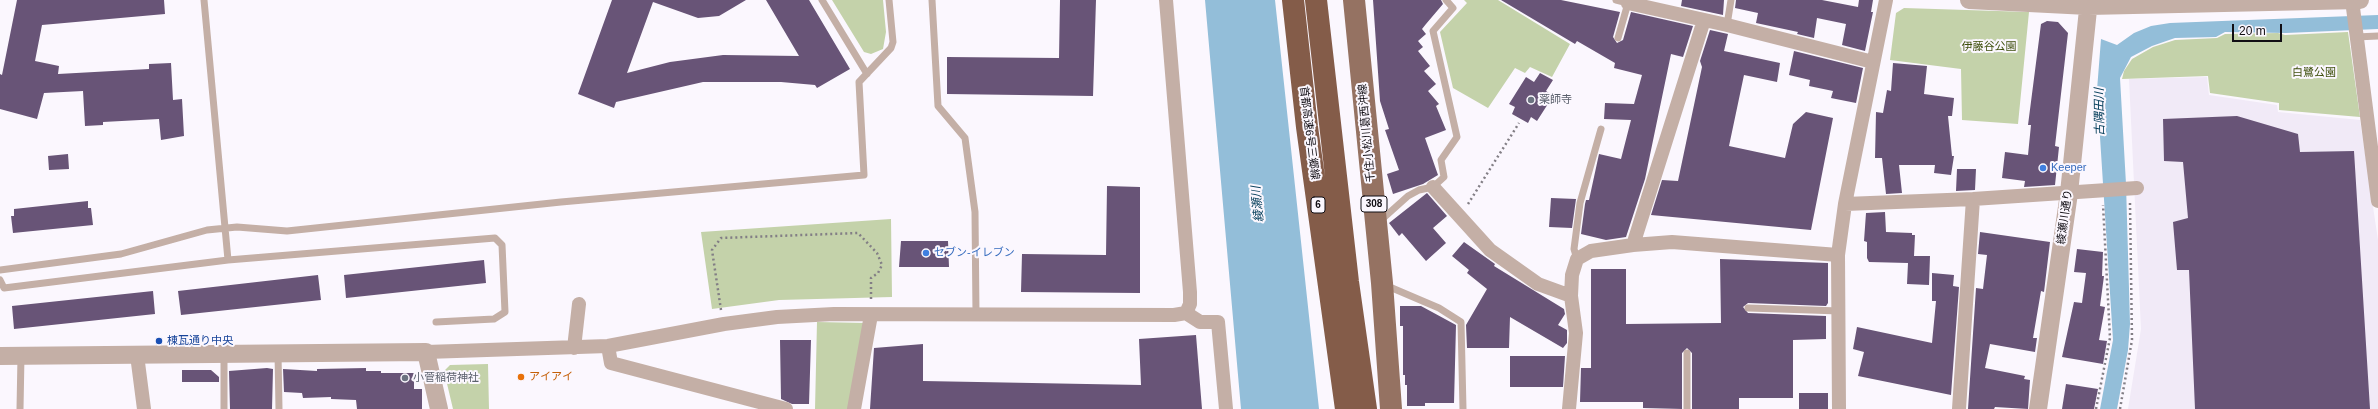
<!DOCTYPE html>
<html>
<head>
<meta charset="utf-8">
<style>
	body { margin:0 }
	#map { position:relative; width:2378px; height:409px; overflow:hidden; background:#fbf7fe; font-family:Helvetica,sans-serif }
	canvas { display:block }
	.scale { position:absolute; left:2232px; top:24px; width:50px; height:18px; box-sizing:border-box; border:2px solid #110e14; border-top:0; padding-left:5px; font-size:12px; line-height:14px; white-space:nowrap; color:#110e14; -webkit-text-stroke:3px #fbf7fe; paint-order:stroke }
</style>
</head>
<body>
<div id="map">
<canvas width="2378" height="409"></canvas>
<div class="scale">20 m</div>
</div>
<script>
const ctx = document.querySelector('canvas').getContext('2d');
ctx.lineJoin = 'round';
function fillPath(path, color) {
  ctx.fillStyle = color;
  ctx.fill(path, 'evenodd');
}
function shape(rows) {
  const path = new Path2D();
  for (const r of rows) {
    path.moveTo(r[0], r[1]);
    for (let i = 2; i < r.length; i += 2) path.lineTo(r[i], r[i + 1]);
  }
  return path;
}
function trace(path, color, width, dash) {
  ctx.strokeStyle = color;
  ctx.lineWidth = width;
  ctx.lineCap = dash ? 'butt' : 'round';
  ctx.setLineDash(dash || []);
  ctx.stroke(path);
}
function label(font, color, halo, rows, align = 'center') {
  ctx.font = font + ' Helvetica,"Noto Sans JP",sans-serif';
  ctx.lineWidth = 4;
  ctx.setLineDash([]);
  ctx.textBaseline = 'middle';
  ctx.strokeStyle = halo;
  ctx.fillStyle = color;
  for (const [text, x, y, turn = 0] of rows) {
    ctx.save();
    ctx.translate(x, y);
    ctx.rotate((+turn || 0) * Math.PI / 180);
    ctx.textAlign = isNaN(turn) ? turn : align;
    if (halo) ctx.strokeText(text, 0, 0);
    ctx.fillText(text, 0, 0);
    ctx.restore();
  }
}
fillPath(shape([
	[2207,77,2209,95,2277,105,2278,112,2360,120,2378,240,2378,409,2128,409,2141,329,2129,79]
]), '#f1eaf7');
fillPath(shape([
	[832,0,883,0,886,32,883,49,871,54,864,52],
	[1464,0,1498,0,1570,44,1552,77,1530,67,1525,73,1515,68,1488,108,1453,88,1440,32,1467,3],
	[1904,8,2029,12,2018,124,1962,120,1961,69,1890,60,1896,13],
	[2348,32,2360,117,2279,110,2279,103,2210,93,2208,76,2122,79,2124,71,2132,59,2153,47,2175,40,2217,38,2225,34,2278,33,2285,35],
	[891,219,892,297,779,300,712,309,701,232],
	[817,322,866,323,848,409,815,409],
	[488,364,489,409,453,409,444,371,450,365]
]), '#c4d2aa');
fillPath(shape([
	[1205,0,1275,0,1319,409,1241,409],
	[2378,15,2378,29,2286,33,2225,32,2216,37,2175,38,2152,46,2131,57,2120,78,2126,184,2130,324,2128,350,2117,409,2100,409,2113,340,2097,90,2101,39,2117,45,2134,33,2151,26,2170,23]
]), '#93bed9');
fillPath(shape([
	[17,0,164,0,165,14,42,25,35,61,59,66,58,74,149,69,149,64,171,63,173,100,182,99,184,136,161,140,159,119,103,122,103,125,85,126,83,91,44,93,37,119,0,109,0,74,2,75],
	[612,0,746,0,719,16,698,18,653,2,627,73,670,62,723,55,799,56,766,0,809,0,850,69,817,88,815,85,781,82,703,82,616,102,614,108,578,94],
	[1060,0,1096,0,1093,96,947,94,947,57,1059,58],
	[1373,0,1441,0,1443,4,1426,24,1422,29,1426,34,1418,41,1423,47,1418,51,1430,66,1424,71,1436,84,1428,91,1439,104,1436,106,1446,130,1425,138,1438,175,1423,184,1393,194,1387,174,1399,170,1385,130,1389,129,1380,101],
	[1501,0,1561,0,1620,12,1613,37,1617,43,1623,40,1631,12,1693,26,1683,57,1671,54,1645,179,1626,237,1606,240,1581,234,1585,204,1586,200,1589,200,1599,154,1621,159,1631,120,1604,119,1605,103,1634,104,1642,75,1614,68,1615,63,1577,41,1575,44],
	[1682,0,1724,0,1723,15,1681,6],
	[1736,0,1822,0,1858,7,1859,0,1873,0,1871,12,1873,12,1865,51,1842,45,1846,24,1817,18,1814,38,1797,34,1798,32,1756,23,1758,13,1735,8],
	[2047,21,2058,22,2068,33,2055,146,2059,147,2055,185,2024,187,2025,181,2002,178,2005,152,2028,155,2031,125,2028,125,2041,24],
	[1710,30,1728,34,1724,51,1780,63,1777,82,1744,75,1729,146,1785,158,1793,124,1806,112,1833,118,1811,230,1651,215,1662,180,1678,181,1702,67,1700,61],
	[1794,51,1863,68,1856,103,1831,98,1833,91,1809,86,1810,80,1789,75],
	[1893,63,1927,66,1924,94,1954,98,1952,116,1948,116,1952,156,1954,156,1951,175,1934,173,1935,165,1899,165,1902,193,1886,194,1882,158,1875,158,1876,112,1883,113,1887,90,1891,91],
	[1540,73,1553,80,1546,91,1553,96,1537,121,1531,117,1528,123,1512,114,1515,107,1509,104,1526,77,1534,82],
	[2237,116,2298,134,2300,152,2354,151,2370,409,2195,409,2189,270,2177,270,2173,222,2188,218,2183,162,2164,161,2163,119],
	[68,154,69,169,49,170,48,156],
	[1957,169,1976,169,1975,190,1956,191],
	[1107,186,1140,187,1140,293,1021,292,1022,254,1106,255],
	[1427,193,1447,216,1433,228,1446,243,1426,261,1402,233,1399,236,1389,223],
	[1551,198,1576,199,1572,228,1549,227],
	[88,201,88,208,91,208,93,225,13,233,11,216,14,216,14,209],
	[1885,212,1886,232,1912,233,1912,235,1915,235,1914,256,1930,256,1929,285,1907,284,1908,263,1869,262,1867,258,1867,242,1864,241,1866,213],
	[1980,232,2050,242,2044,292,2041,291,2033,338,2037,338,2035,352,1990,344,1985,368,2025,376,2024,379,2030,380,2028,409,1995,407,1994,409,1968,409,1976,288,1983,289,1987,255,1978,254],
	[901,241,948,241,949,267,899,267],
	[1464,242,1495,264,1494,266,1564,309,1565,314,1558,325,1567,330,1567,343,1563,348,1510,317,1509,348,1467,348,1466,325,1487,289,1467,273,1469,270,1452,256],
	[2077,249,2103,252,2102,276,2104,276,2100,306,2105,307,2099,340,2107,341,2103,364,2062,357,2074,302,2082,303,2086,273,2074,272],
	[1720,259,1828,263,1828,303,1826,306,1748,303,1743,307,1748,313,1826,316,1826,339,1793,340,1793,398,1739,398,1739,409,1692,409,1692,353,1687,348,1682,353,1682,409,1643,408,1643,402,1580,402,1581,368,1591,368,1591,269,1626,269,1626,324,1721,323],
	[484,260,486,283,346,298,344,275],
	[1932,273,1954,275,1953,286,1959,287,1951,395,1858,376,1864,352,1853,349,1857,327,1932,343,1936,301,1932,301],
	[318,275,321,300,181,315,178,291],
	[153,291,155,314,14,329,12,306],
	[1400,306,1421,306,1456,325,1454,403,1425,403,1425,406,1407,406,1407,385,1405,385,1405,375,1403,375,1403,326,1400,326],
	[1196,335,1202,409,870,409,874,348,923,344,923,381,1141,385,1139,339],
	[780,340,811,340,809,404,792,404,781,399],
	[1510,356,1565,356,1563,387,1510,387],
	[267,368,273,369,272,409,230,409,229,371],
	[366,368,366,371,381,371,381,373,414,373,414,389,422,389,422,409,357,409,356,400,331,399,331,397,303,398,302,393,284,392,283,369,317,371,317,369],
	[182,370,211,370,219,377,219,382,182,382],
	[2066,384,2098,389,2094,409,2062,409],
	[1799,393,1828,393,1828,409,1799,409]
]), '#685477');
trace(shape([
	[1468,204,1519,123],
	[721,310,712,250,721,238,858,233,877,253,882,265,878,273,871,278,871,300],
	[2096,409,2110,338,2103,205],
	[2120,409,2132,340,2130,203]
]), '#827e85', 2.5, [2, 3]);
trace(shape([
	[204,0,228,260],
	[822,0,867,74],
	[932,0,938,106,965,138,975,212,976,315],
	[1616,0,1628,3,1618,38],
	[1727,25,1731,0],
	[2356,37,2378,36],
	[1379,222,1408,196,1419,190,1433,187,1444,177,1441,160,1457,137,1433,31,1453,8,1446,0],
	[1577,259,1574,249,1580,203,1601,129],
	[0,270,121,254,207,230,237,227,287,231,561,202,864,175,859,82,891,48,893,42,889,0],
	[0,280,4,288,228,260,495,238,502,245,505,312,494,319,436,322],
	[1385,285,1439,308,1461,322,1463,409],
	[1748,308,1840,311],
	[224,353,224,409],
	[278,353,279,409],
	[1687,353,1687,409],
	[20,409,21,356]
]), '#c4afa6', 7);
trace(shape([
	[1628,0,1628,3,1727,25,1873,62],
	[2352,0,2378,201],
	[1433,187,1490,250,1538,284,1571,296],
	[1845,204,1973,199,2137,188],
	[1633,245,1704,20],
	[1186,313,1200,322,1218,322,1226,409],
	[608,346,611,363,786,409],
	[574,348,579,304],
	[426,352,608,346,724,324,777,317,834,314,1174,315,1186,313,1190,304,1190,292,1166,0],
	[137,355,144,409],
	[854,409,871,315],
	[1569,409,1576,333,1571,296,1572,275,1577,259,1591,251,1633,245,1672,242,1838,255],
	[1839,409,1838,255,1845,204,1886,0],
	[1959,409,1973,199]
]), '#c4afa6', 14);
trace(shape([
	[1969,0,2088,6,2360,0],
	[0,356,426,352,439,409],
	[2038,409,2069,193,2089,0]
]), '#c4afa6', 18);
trace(shape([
	[1354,0,1382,283,1391,409]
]), '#957262', 22);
trace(shape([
	[1293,0,1307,127,1346,409],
	[1316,0,1348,282,1366,409]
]), '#845c49', 22);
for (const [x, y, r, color] of [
	[1531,100,4,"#6b7280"],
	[2043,168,4,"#3f7fe0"],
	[926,253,4,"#3f7fe0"],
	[159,341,4,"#1a4fb4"],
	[521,377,4,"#e8710a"],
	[405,378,4,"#6b7280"]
]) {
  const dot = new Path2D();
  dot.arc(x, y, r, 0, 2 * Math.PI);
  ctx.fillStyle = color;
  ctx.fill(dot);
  trace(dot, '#fbf7fe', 1.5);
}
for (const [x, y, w] of [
	[1374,204,26],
	[1318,205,14]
]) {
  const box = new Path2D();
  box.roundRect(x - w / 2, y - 8, w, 16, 3);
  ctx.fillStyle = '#fbf7fe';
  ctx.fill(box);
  trace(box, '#110e14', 1);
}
label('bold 10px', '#110e14', null, [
	["308",1374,204],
	["6",1318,205]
]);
label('11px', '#3e4f0c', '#fbf7fe', [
	["伊藤谷公園",1989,47],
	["白鷺公園",2314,73]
]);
label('11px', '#5b616d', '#fbf7fe', [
	["薬師寺",1539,100],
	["小菅稲荷神社",413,378]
], 'left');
label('11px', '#110e14', '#fbf7fe', [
	["首都高速6号三郷線",1309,133,83],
	["千住小松川葛西沖線",1367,133,-95],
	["綾瀬川通り",2065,217,-82]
]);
label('11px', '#366cbe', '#fbf7fe', [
	["Keeper",2051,168],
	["セブン-イレブン",934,253]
], 'left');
label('11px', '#164399', '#fbf7fe', [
	["棟瓦通り中央",167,341]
], 'left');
label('11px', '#c56008', '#fbf7fe', [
	["アイアイ",529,377]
], 'left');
label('italic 12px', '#09415d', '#fbf7fe', [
	["古隅田川",2100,112,-91],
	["綾瀬川",1258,204,-95]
]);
</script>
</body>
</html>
